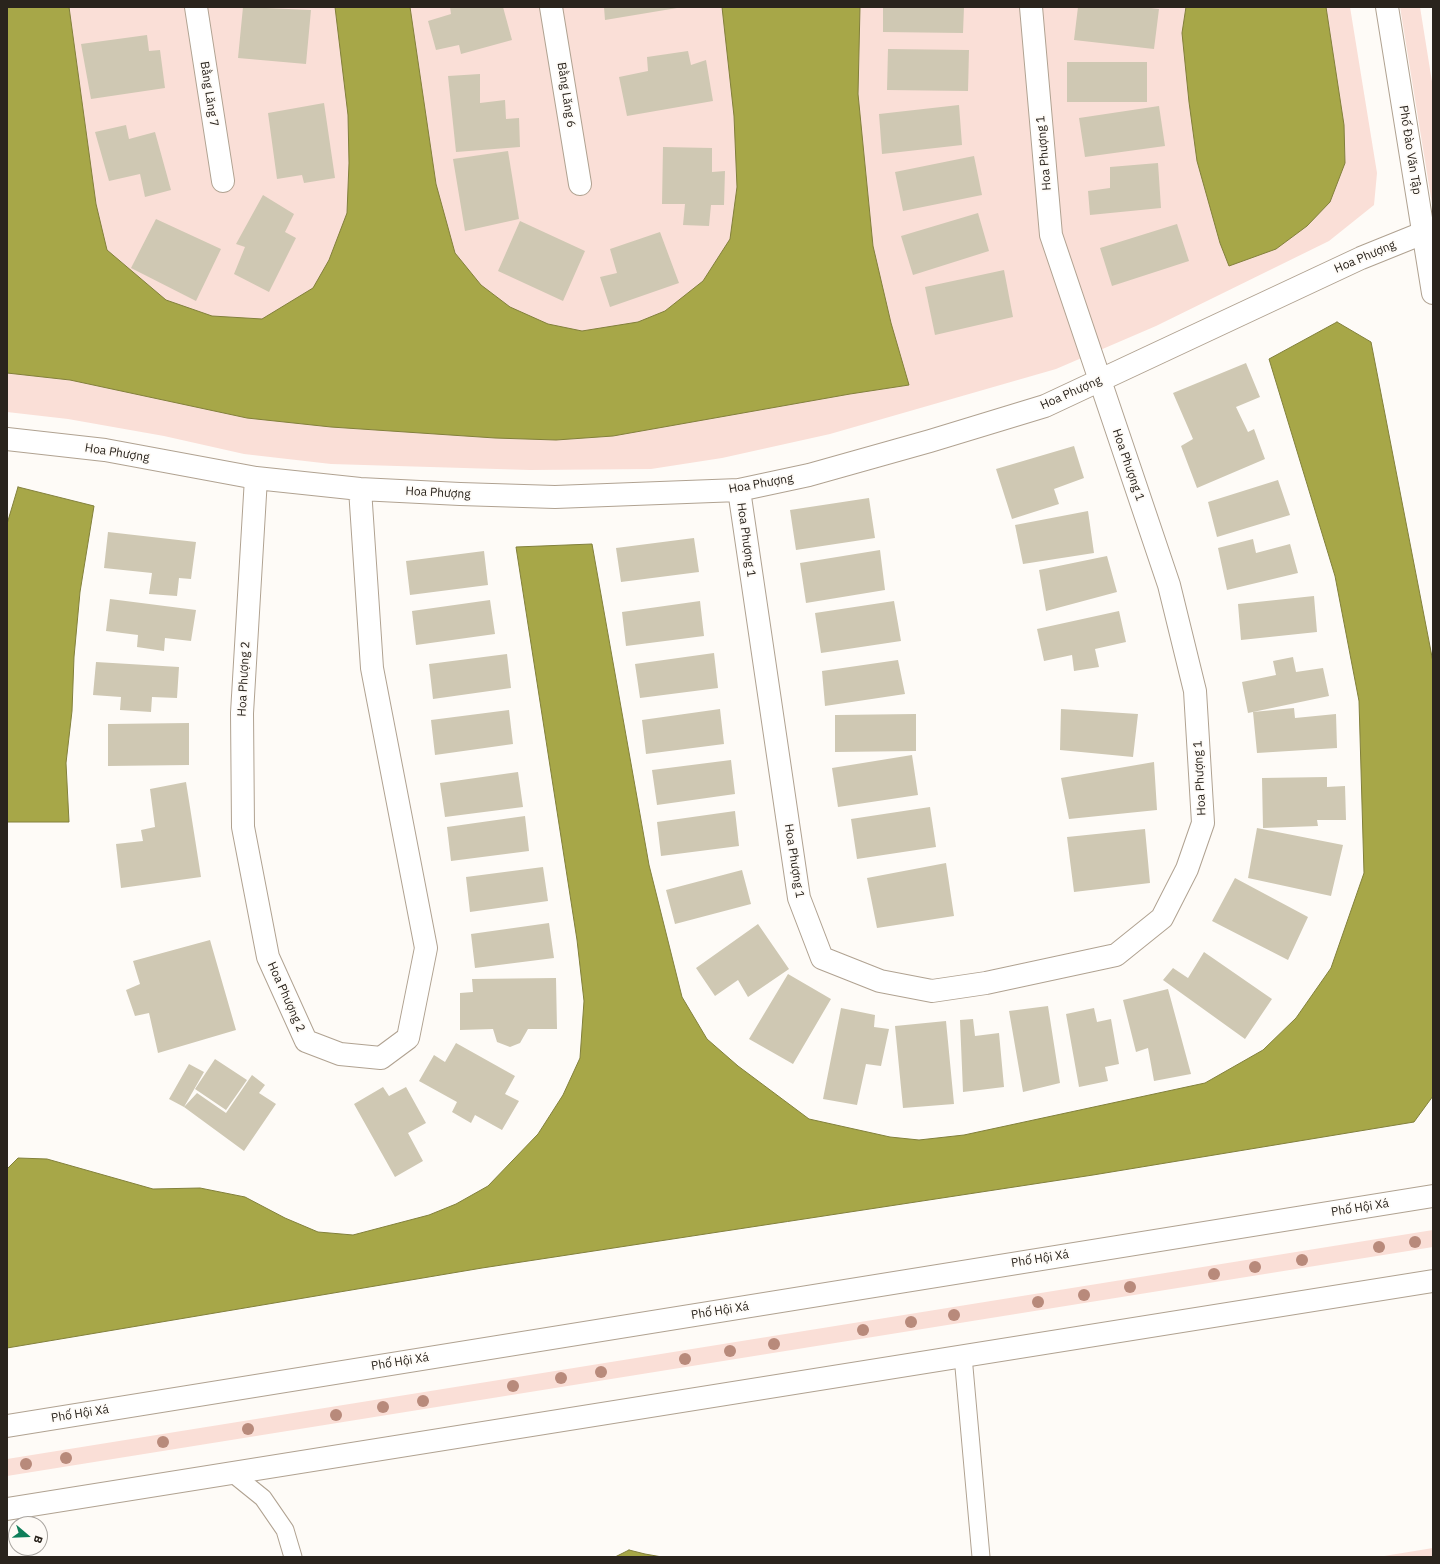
<!DOCTYPE html>
<html>
<head>
<meta charset="utf-8">
<style>
	body { margin:0 }
	#map { position:relative; width:1440px; height:1564px; overflow:hidden; background:#fefbf7; font-family:"IBM Plex Sans",sans-serif }
	canvas { display:block }
	.frame { position:absolute; inset:0; border:8px solid #2a241d; pointer-events:none }
	.north { position:absolute; left:8px; top:1516px; width:40px; height:40px; box-sizing:border-box; background:#fefbf7; border:1px solid #a9a5a0; border-radius:50%; rotate:109deg; font-size:11px; font-weight:700; line-height:16px; text-align:center; color:#2a241d }
	.north::after { content:''; display:block; margin:auto; width:14px; height:18px; background:#0f7e5a; clip-path:polygon(50% 0,100% 100%,50% 72%,0 100%) }
</style>
</head>
<body>
<div id="map">
<canvas width="1440" height="1564"></canvas>
<div class="frame"></div>
<div class="north">B</div>
</div>
<script>
const ctx = document.querySelector('canvas').getContext('2d');
ctx.lineJoin = 'round';
function fillPath(path, color) {
  ctx.fillStyle = color;
  ctx.fill(path, 'evenodd');
}
function shape(rows) {
  const path = new Path2D();
  for (const r of rows) {
    path.moveTo(r[0], r[1]);
    for (let i = 2; i < r.length; i += 2) path.lineTo(r[i], r[i + 1]);
  }
  return path;
}
function trace(path, color, width, dash) {
  ctx.strokeStyle = color;
  ctx.lineWidth = width;
  ctx.lineCap = dash ? 'butt' : 'round';
  ctx.setLineDash(dash || []);
  ctx.stroke(path);
}
function label(font, color, halo, rows, align = 'center') {
  ctx.font = font + ' "IBM Plex Sans",sans-serif';
  ctx.lineWidth = 3.5;
  ctx.setLineDash([]);
  ctx.textBaseline = 'middle';
  ctx.strokeStyle = halo;
  ctx.fillStyle = color;
  for (const [text, x, y, turn = 0] of rows) {
    ctx.save();
    ctx.translate(x, y);
    ctx.rotate((+turn || 0) * Math.PI / 180);
    ctx.textAlign = isNaN(turn) ? turn : align;
    if (halo) ctx.strokeText(text, 0, 0);
    ctx.fillText(text, 0, 0);
    ctx.restore();
  }
}
fillPath(shape([
	[7,7,1350,7,1377,173,1374,205,1329,241,1156,326,1056,369,830,434,722,458,651,469,530,470,331,464,244,454,164,436,68,419,7,412],
	[1400,7,1420,7,1433,88,1433,210],
	[1433,1230,1433,1247,7,1476,7,1459],
	[1433,1548,1433,1557,1378,1557]
]), '#fadfd7');
const water = shape([
	[7,7,69,7,96,204,107,250,166,300,212,316,262,319,313,288,329,260,347,213,349,163,348,115,335,7,410,7,436,184,455,253,481,285,510,307,548,324,582,331,638,322,665,311,703,281,730,239,737,187,734,116,722,7,860,7,858,94,873,246,891,323,909,385,850,394,613,436,556,440,495,438,331,427,247,418,70,380,7,373,7,7],
	[1186,7,1326,7,1344,125,1345,163,1330,202,1307,226,1276,249,1229,266,1220,243,1197,161,1189,102,1182,33,1186,7],
	[1337,322,1371,342,1433,662,1433,1096,1414,1122,1093,1175,482,1268,7,1348,7,1169,18,1158,47,1159,153,1189,200,1188,245,1197,285,1218,318,1232,353,1235,429,1215,456,1204,488,1186,538,1134,563,1095,580,1058,584,1001,577,940,516,547,592,544,649,865,682,997,707,1039,738,1066,809,1119,890,1137,919,1140,964,1135,1205,1083,1263,1050,1296,1018,1331,968,1364,873,1359,701,1335,576,1269,359,1337,322],
	[18,487,94,506,80,592,74,657,72,711,66,763,69,822,7,822,7,524,18,487],
	[629,1550,645,1554,662,1557,615,1557,629,1550]
]);
fillPath(water, '#a7a748');
trace(water, '#82803b', 1);
fillPath(shape([
	[243,7,311,10,306,64,238,58],
	[450,7,503,7,512,40,461,54,459,45,436,50,428,21,451,14],
	[604,7,677,7,677,8,605,20],
	[883,7,964,7,963,33,883,32],
	[1078,7,1143,7,1159,9,1154,49,1074,40],
	[147,35,149,51,160,50,165,88,91,99,81,44],
	[888,49,969,50,968,91,887,90],
	[688,51,691,65,706,60,713,101,627,116,619,77,648,71,647,57],
	[1067,62,1147,62,1147,102,1067,102],
	[480,74,480,103,505,100,506,119,519,118,520,147,456,152,448,76],
	[324,103,335,178,304,183,302,175,277,179,268,113],
	[959,105,962,145,882,154,879,114],
	[1159,106,1165,146,1085,157,1079,118],
	[126,125,129,139,155,132,171,190,145,197,140,174,109,181,95,132],
	[663,147,712,148,712,172,725,171,724,205,711,205,709,226,683,225,685,204,662,204],
	[508,151,519,219,465,231,453,159],
	[974,156,982,195,903,211,895,172],
	[1158,163,1161,208,1090,215,1088,191,1110,188,1110,167],
	[263,195,294,214,285,232,296,238,269,292,234,274,245,247,236,244],
	[978,213,989,251,913,275,901,236],
	[156,219,221,249,196,301,131,268],
	[520,221,585,251,563,301,498,271],
	[1177,224,1189,261,1112,286,1100,248],
	[660,232,679,283,610,307,600,277,617,273,610,249],
	[1004,270,1013,317,935,335,925,287],
	[1246,363,1260,397,1236,407,1248,432,1254,429,1265,459,1197,488,1181,446,1193,439,1173,393],
	[1074,446,1084,478,1054,489,1059,504,1012,519,996,469],
	[1278,480,1290,515,1217,537,1208,502],
	[869,498,875,538,796,550,790,510],
	[1088,511,1094,553,1023,564,1015,525],
	[108,532,196,542,191,579,179,578,177,596,149,594,152,573,104,568],
	[694,538,699,572,621,582,616,548],
	[1253,539,1256,553,1290,544,1298,573,1227,590,1218,548],
	[880,550,885,590,806,603,800,563],
	[484,551,488,585,410,595,406,561],
	[1107,556,1117,592,1046,611,1039,570],
	[1314,596,1317,632,1241,640,1238,604],
	[110,599,196,610,191,641,165,638,164,651,137,647,138,635,106,631],
	[490,600,495,634,416,645,412,611],
	[700,601,704,636,626,646,622,612],
	[894,601,901,641,821,653,815,613],
	[1119,611,1126,642,1095,649,1099,667,1074,671,1072,655,1044,661,1037,629],
	[714,653,718,688,640,698,635,664],
	[507,654,511,688,433,699,429,664],
	[1293,657,1296,672,1323,668,1329,696,1248,713,1242,682,1276,675,1273,661],
	[898,660,905,694,825,706,822,671],
	[96,662,179,667,177,698,152,697,151,712,120,710,121,697,93,695],
	[1294,708,1295,718,1336,714,1337,748,1257,753,1253,712],
	[720,709,724,744,646,754,642,720],
	[1061,709,1138,714,1133,757,1060,750],
	[509,710,513,744,435,755,431,720],
	[916,714,916,751,835,752,835,715],
	[189,723,189,765,108,766,108,724],
	[912,755,918,795,838,807,832,768],
	[731,760,735,794,657,805,652,770],
	[1154,762,1157,810,1069,819,1061,778],
	[518,772,523,807,445,817,440,783],
	[1327,777,1327,787,1345,786,1346,820,1317,820,1318,826,1263,828,1262,778],
	[186,782,201,877,121,888,116,844,143,841,141,830,155,827,150,789],
	[930,807,936,847,857,859,851,819],
	[735,811,739,846,661,856,657,822],
	[525,816,529,851,451,861,447,827],
	[1257,828,1343,845,1331,896,1248,878],
	[1145,829,1150,883,1074,892,1067,837],
	[946,863,954,916,877,928,867,878],
	[543,867,548,901,470,912,466,877],
	[742,870,751,904,675,924,666,890],
	[1235,878,1308,917,1288,960,1212,921],
	[549,923,554,958,475,968,471,934],
	[758,924,789,969,748,997,738,980,715,996,696,968],
	[210,940,236,1030,158,1053,149,1013,135,1016,126,990,140,984,133,961],
	[1204,952,1272,999,1245,1039,1163,980,1173,968,1188,978],
	[788,974,831,999,793,1064,749,1039],
	[556,978,557,1029,528,1029,520,1043,510,1047,497,1042,493,1029,460,1030,460,993,473,992,472,979],
	[1168,989,1191,1074,1154,1081,1148,1048,1136,1052,1123,1000],
	[1048,1006,1060,1083,1023,1092,1009,1011],
	[841,1008,875,1015,874,1027,889,1029,881,1066,866,1064,857,1105,823,1099],
	[1094,1008,1097,1022,1111,1019,1119,1064,1105,1067,1108,1081,1079,1087,1066,1014],
	[973,1019,975,1036,999,1033,1004,1087,963,1092,960,1020],
	[946,1021,954,1104,903,1108,895,1026],
	[456,1043,515,1076,505,1094,519,1101,502,1130,475,1115,471,1123,452,1112,457,1102,419,1081,434,1055,445,1062],
	[215,1059,247,1080,226,1110,195,1089],
	[189,1064,204,1072,184,1107,169,1099],
	[252,1075,265,1085,259,1093,276,1104,244,1151,184,1107,197,1093,226,1113],
	[383,1087,389,1096,406,1087,426,1123,408,1133,423,1161,395,1177,354,1104]
]), '#cfc8b3');
const service = shape([
	[963,1356,981,1557],
	[232,1473,263,1498,285,1530,293,1557]
]);
const minor = shape([
	[196,7,223,181],
	[551,7,580,184],
	[7,439,105,450,256,478,360,489,460,494,555,497,739,490,809,475,930,441,1045,406,1361,258,1423,233],
	[256,478,242,713,243,827,268,957,306,1041,340,1054,381,1058,408,1038,426,948,372,668,360,489],
	[739,490,799,898,822,958,880,981,932,991,986,983,1116,955,1162,918,1187,869,1203,823,1195,691,1169,585,1051,235,1031,7]
]);
const secondary = shape([
	[1387,7,1433,293],
	[7,1426,1433,1196],
	[7,1509,1433,1281]
]);
trace(service, '#b0a291', 19);
trace(minor, '#b0a291', 24);
trace(secondary, '#b0a291', 24);
trace(service, '#fff', 17);
trace(minor, '#fff', 22);
trace(secondary, '#fff', 22);
ctx.fillStyle = '#b88a7b';
for (const [x, y] of [
	[1415,1242],
	[1379,1247],
	[1302,1260],
	[1255,1267],
	[1214,1274],
	[1130,1287],
	[1084,1295],
	[1038,1302],
	[954,1315],
	[911,1322],
	[863,1330],
	[774,1344],
	[730,1351],
	[685,1359],
	[601,1372],
	[561,1378],
	[513,1386],
	[423,1401],
	[383,1407],
	[336,1415],
	[248,1429],
	[163,1442],
	[66,1458],
	[26,1464]
]) {
  ctx.beginPath();
  ctx.arc(x, y, 6, 0, 2 * Math.PI);
  ctx.fill();
}
label('12px', '#2a241d', '#fefbf7', [
	["Bằng Lăng 7",209,94,81],
	["Bằng Lăng 6",566,95,81],
	["Phố Đào Văn Tập",1410,150,81],
	["Hoa Phượng 1",1044,153,-95],
	["Hoa Phượng",1365,257,-23],
	["Hoa Phượng",1071,393,-24],
	["Hoa Phượng",117,453,9],
	["Hoa Phượng 1",1128,465,71],
	["Hoa Phượng",761,484,-10],
	["Hoa Phượng",438,493,3],
	["Hoa Phượng 1",746,540,82],
	["Hoa Phượng 2",244,679,-87],
	["Hoa Phượng 1",1200,778,-93],
	["Hoa Phượng 1",794,861,81],
	["Hoa Phượng 2",286,997,66],
	["Phố Hội Xá",1360,1208,-9],
	["Phố Hội Xá",1040,1259,-9],
	["Phố Hội Xá",720,1311,-9],
	["Phố Hội Xá",400,1362,-9],
	["Phố Hội Xá",80,1414,-9]
]);
</script>
</body>
</html>
